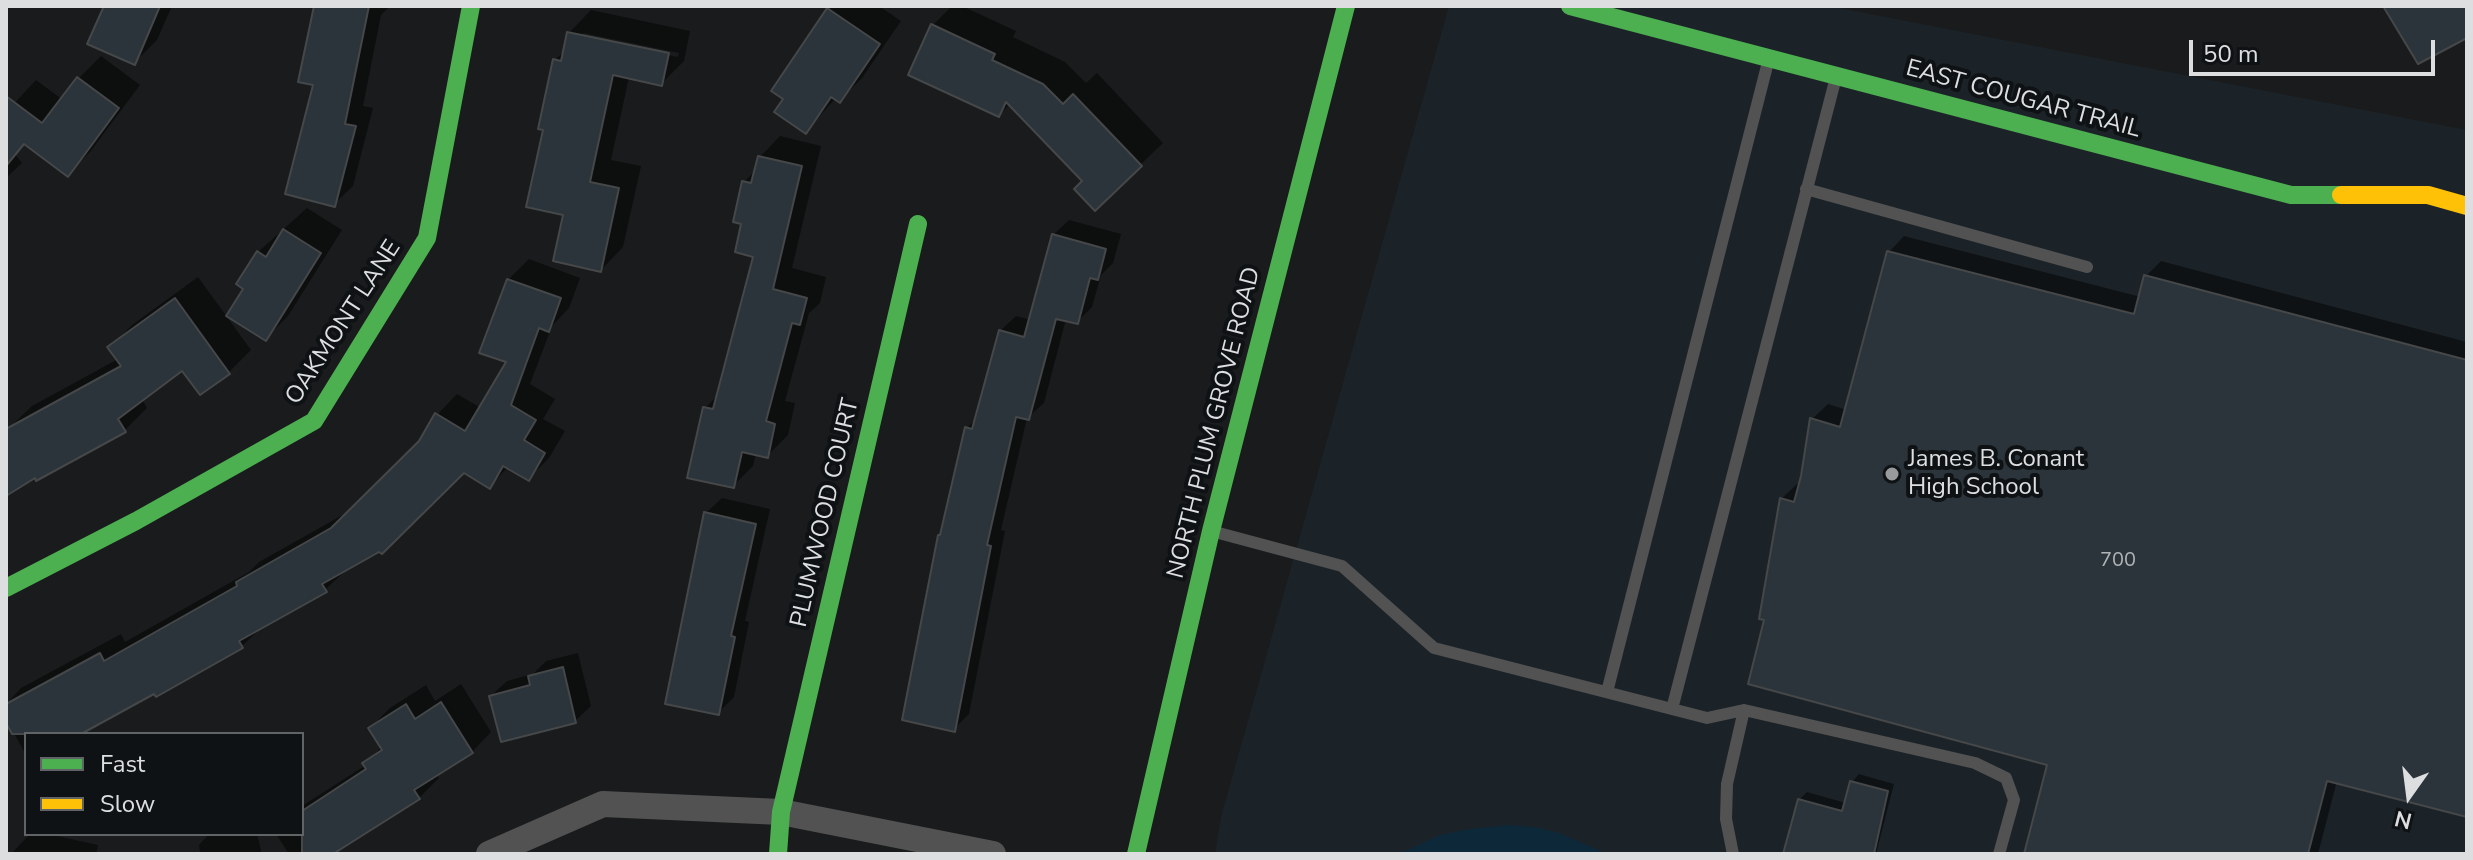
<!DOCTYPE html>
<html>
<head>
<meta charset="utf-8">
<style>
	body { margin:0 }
	#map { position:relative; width:2473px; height:860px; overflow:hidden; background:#191b1c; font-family:"Nunito Sans",sans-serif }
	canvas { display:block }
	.frame { position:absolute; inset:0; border:8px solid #dcdee0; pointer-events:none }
	.legend { position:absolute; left:24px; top:732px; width:280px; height:104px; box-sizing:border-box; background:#0f1214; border:2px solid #616466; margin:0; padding:10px 14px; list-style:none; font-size:24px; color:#dcdee0 }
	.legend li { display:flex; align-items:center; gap:16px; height:40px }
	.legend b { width:40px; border:2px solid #616466 }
	.north { position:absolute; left:2369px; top:756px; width:80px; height:80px; -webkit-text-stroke:6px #0f1214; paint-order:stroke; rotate:194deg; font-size:22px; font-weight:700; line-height:32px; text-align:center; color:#dcdee0 }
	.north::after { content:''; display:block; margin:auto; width:28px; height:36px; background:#dcdee0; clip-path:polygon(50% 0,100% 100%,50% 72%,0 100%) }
	.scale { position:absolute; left:2189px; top:40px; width:246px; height:36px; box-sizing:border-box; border:4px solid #dcdee0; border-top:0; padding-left:10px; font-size:24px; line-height:28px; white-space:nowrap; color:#dcdee0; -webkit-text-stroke:6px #0f1214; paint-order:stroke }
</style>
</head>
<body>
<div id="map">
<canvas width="2473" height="860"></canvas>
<div class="frame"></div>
<ul class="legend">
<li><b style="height:10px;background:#4caf50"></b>Fast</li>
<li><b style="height:10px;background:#ffc107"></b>Slow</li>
</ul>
<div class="north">N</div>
<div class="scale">50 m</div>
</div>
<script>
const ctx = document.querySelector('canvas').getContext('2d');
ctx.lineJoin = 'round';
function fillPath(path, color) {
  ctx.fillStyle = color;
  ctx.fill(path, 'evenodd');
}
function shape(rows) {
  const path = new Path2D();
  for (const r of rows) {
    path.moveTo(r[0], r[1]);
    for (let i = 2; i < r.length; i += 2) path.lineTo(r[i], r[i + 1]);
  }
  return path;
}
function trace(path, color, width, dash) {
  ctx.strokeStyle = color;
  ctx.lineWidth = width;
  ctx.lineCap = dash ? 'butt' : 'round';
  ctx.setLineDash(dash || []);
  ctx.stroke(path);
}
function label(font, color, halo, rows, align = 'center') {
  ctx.font = font + ' "Nunito Sans",sans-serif';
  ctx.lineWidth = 8;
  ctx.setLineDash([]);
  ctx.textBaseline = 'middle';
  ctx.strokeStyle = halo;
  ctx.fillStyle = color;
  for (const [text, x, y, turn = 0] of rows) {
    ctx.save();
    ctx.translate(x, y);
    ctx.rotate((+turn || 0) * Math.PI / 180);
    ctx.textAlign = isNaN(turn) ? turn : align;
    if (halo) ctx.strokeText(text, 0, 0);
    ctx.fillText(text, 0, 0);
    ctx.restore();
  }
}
fillPath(shape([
	[1449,6,1829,6,2467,130,2467,854,1215,854,1221,817]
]), '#1c2328');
fillPath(shape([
	[1509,825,1535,827,1559,833,1608,854,1399,854,1440,835,1463,830]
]), '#0c2839');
fillPath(shape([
	[106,6,172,6,157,40,134,63],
	[316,6,390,6,381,15,363,106,373,108,353,186,334,204,315,83],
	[832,6,879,6,901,21,862,78,840,100,836,98,806,131,785,98],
	[952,6,962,6,1016,31,1013,37,1065,62,1086,83,1097,73,1163,143,1140,165,1085,181,1011,103,999,115,933,25],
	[591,10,690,31,684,61,661,84,629,77,611,160,641,166,623,247,601,270,565,213,545,128,555,60,565,50,569,33],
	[583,33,679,53,678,57,583,37],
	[101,56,140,85,90,152,67,174,6,128,6,112,36,80,63,100,79,78],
	[780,136,821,146,792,268,826,277,820,303,809,313,785,401,795,403,788,435,767,456,756,453,753,466,733,486,705,408,719,394,756,255,744,223,744,182,756,170,760,157],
	[6,143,22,163,6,178],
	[307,208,342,230,288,316,266,338,246,288,258,252],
	[1069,220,1121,234,1113,263,1101,275,1092,307,1077,322,1066,319,1044,403,1027,418,1001,530,1005,531,969,714,954,729,943,533,967,428,978,417,1000,331,1016,316,1031,320,1053,235],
	[1904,236,2141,297,2146,276,2161,261,2467,342,2467,815,2337,781,2318,854,2026,854,2049,764,1766,619,1781,499,1797,484,1801,485,1812,419,1828,404,1847,410,1889,252],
	[529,259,580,278,569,308,552,326,530,384,555,399,543,419,565,431,549,458,528,479,508,467,490,486,463,471,380,550,346,570,325,590,263,626,242,646,76,734,26,734,26,755,6,719,6,704,21,688,121,634,125,642,249,572,259,562,355,508,421,442,437,415,457,394,481,408,508,361,508,280],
	[198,277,251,350,229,372,201,392,183,368,142,399,147,408,124,431,36,475,6,493,6,431,32,406,118,359,110,348,132,325],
	[722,498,770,509,745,621,749,622,734,697,718,713,706,513],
	[578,653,591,706,575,721,491,696,507,681,533,674,546,661],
	[461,684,491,732,472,752,436,774,439,778,419,798,330,854,289,854,276,834,302,834,302,806,366,765,382,746,370,728,390,708,426,685,435,701],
	[1859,774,1894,784,1876,854,1785,854,1799,800,1807,792,1846,803,1852,782],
	[30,834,48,834,98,845,96,854,11,854],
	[209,834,257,834,262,854,192,854,200,852,199,845]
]), '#0007');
const building = shape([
	[104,6,160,6,135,65,87,44,104,6],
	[314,6,369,6,345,124,356,126,335,207,285,194,313,85,298,82,314,6],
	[2383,6,2467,6,2467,38,2418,64,2383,6],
	[827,8,880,44,840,103,831,97,806,134,774,112,783,99,771,91,827,8],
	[931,24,995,54,992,60,1043,84,1063,104,1073,94,1142,166,1095,211,1074,189,1082,181,1006,102,999,117,908,75,931,24],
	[567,32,669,53,662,86,613,75,590,182,619,188,601,272,553,261,563,215,526,207,543,130,538,129,553,59,561,61,567,32],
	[77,77,119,108,68,177,24,144,6,166,6,96,42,123,77,77],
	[758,156,802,166,773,289,807,298,800,325,792,323,766,421,775,424,768,458,742,452,734,488,687,478,703,407,713,409,753,257,735,252,741,224,733,222,742,181,751,183,758,156],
	[283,229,321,253,266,341,226,316,243,289,236,284,257,251,266,257,283,229],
	[1052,234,1106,249,1098,280,1090,278,1078,324,1056,319,1029,420,1016,417,987,545,991,546,955,732,902,720,938,535,940,535,965,427,972,429,999,330,1024,337,1052,234],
	[1887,251,2134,314,2144,275,2467,360,2467,817,2327,781,2308,854,2024,854,2047,765,1748,684,1764,620,1759,619,1780,498,1794,502,1801,476,1810,418,1840,427,1887,251],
	[507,279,561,298,549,332,539,328,511,405,536,420,524,440,545,453,529,481,503,466,490,489,464,473,382,554,379,552,322,584,327,592,239,641,243,648,156,697,154,694,81,734,12,734,6,723,6,704,100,653,104,661,237,586,236,582,331,528,419,441,435,413,465,431,506,362,479,353,507,279],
	[175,298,230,374,200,395,182,371,118,419,126,432,36,481,35,478,6,496,6,429,121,366,107,347,175,298],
	[704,512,756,524,731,636,735,637,719,715,665,704,704,512],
	[563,667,576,723,501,742,489,696,530,685,528,676,563,667],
	[441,702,473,753,414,790,420,799,333,854,302,854,302,811,366,769,362,763,382,750,368,728,406,704,415,719,441,702],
	[1850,781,1888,791,1874,854,1783,854,1798,799,1842,811,1850,781]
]);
fillPath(building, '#2b343a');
trace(building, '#454748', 2);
trace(shape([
	[1806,189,2087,267],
	[1215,532,1342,566,1434,648,1707,718,1744,710,1975,763,2006,778,2014,800,1999,854],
	[1607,692,1768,62],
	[1672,709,1835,81],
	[1733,854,1726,819,1727,784,1744,710]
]), '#525252', 12);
trace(shape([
	[489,854,603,804,781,812,993,854]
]), '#525252', 26);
trace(shape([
	[1570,6,2291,195,2341,195],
	[6,588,136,521,314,421,427,238,471,6],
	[778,854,781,812,918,224],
	[1136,854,1211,531,1346,6]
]), '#4caf50', 18);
trace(shape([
	[2341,195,2428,195,2467,206]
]), '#ffc107', 18);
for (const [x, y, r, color] of [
	[1892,474,8,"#989a9b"]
]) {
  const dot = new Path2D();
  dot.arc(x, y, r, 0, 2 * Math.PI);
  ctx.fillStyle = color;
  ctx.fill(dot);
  trace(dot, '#0f1214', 3);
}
label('20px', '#b0b4b6', null, [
	["700",2118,561]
]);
label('24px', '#dcdee0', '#0f1214', [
	["EAST COUGAR TRAIL",2023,100,15],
	["OAKMONT LANE",344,323,-57],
	["NORTH PLUM GROVE ROAD",1215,423,-76],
	["PLUMWOOD COURT",826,513,-77]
]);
label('24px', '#dcdee0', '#0f1214', [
	["James B. Conant",1908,460],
	["High School",1908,488]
], 'left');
</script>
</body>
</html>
